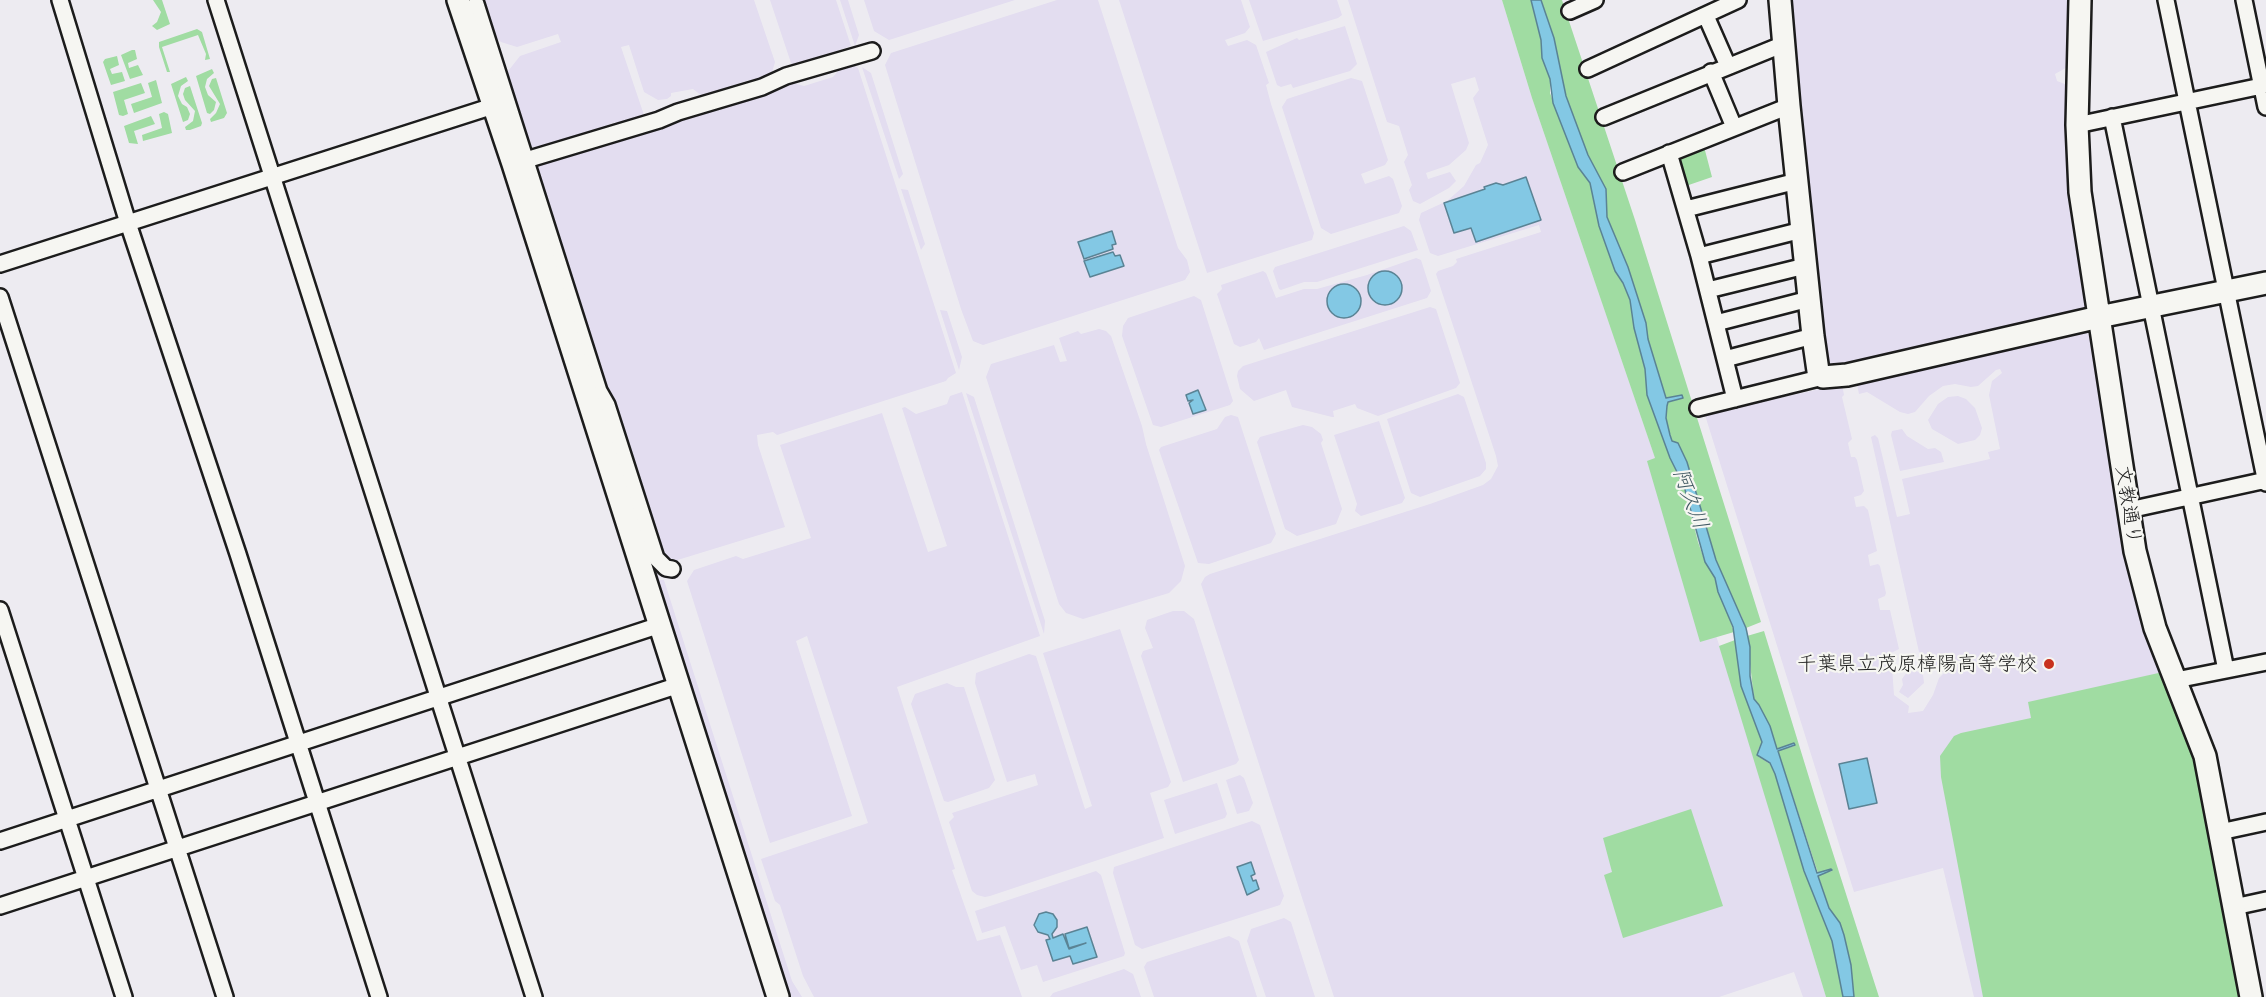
<!DOCTYPE html>
<html>
<head>
<meta charset="utf-8">
<style>
	body { margin:0 }
	canvas { display:block; background:#edebf1 }
</style>
</head>
<body>
<canvas width="2266" height="997"></canvas>
<script>
const ctx = document.querySelector('canvas').getContext('2d');
ctx.lineJoin = 'round';
function fillPath(path, color) {
  ctx.fillStyle = color;
  ctx.fill(path, 'evenodd');
}
function shape(rows) {
  const path = new Path2D();
  for (const r of rows) {
    if (r.length === 3) {
      path.moveTo(r[0] + r[2], r[1]);
      path.arc(r[0], r[1], r[2], 0, 2 * Math.PI);
      continue;
    }
    path.moveTo(r[0], r[1]);
    for (let i = 2; i < r.length; i += 2) path.lineTo(r[i], r[i + 1]);
  }
  return path;
}
function trace(path, color, width, dash) {
  ctx.strokeStyle = color;
  ctx.lineWidth = width;
  ctx.lineCap = dash ? 'butt' : 'round';
  ctx.setLineDash(dash || []);
  ctx.stroke(path);
}
function label(font, color, halo, rows, align = 'center') {
  ctx.font = font + ' "Comic Neue","Klee One",sans-serif';
  ctx.lineWidth = 4.5;
  ctx.setLineDash([]);
  ctx.textBaseline = 'middle';
  ctx.strokeStyle = halo;
  ctx.fillStyle = color;
  for (const [text, x, y, turn = 0] of rows) {
    ctx.save();
    ctx.translate(x, y);
    ctx.rotate((+turn || 0) * Math.PI / 180);
    ctx.textAlign = isNaN(turn) ? turn : align;
    if (halo) ctx.strokeText(text, 0, 0);
    ctx.fillText(text, 0, 0);
    ctx.restore();
  }
}
fillPath(shape([
	[483,0,754,0,775,62,771,76,751,84,749,80,702,96,693,89,671,93,671,96,667,99,658,100,644,92,629,45,621,47,645,118,618,127,616,122,538,150,527,144,505,75,520,56,561,42,558,34,517,47,501,42,491,33,652,557,660,580,664,580,792,981,802,997,784,997,468,5],
	[770,0,836,0,851,46,792,66],
	[840,0,848,0,859,35,855,46],
	[864,0,1015,0,889,40,874,31],
	[1057,0,1098,0,1178,248,1187,260,1190,272,1185,280,983,345,973,341,961,309,885,65,891,53],
	[1119,0,1241,0,1250,27,1245,33,1225,40,1228,46,1247,40,1256,45,1269,83,1266,85,1271,104,1314,233,1312,240,1207,273],
	[1249,0,1337,0,1342,15,1338,18,1263,41],
	[1348,0,1502,0,1532,98,1726,665,1826,997,1803,997,1794,972,1719,997,1334,997,1201,584,1205,577,1210,574,1430,504,1483,485,1491,479,1498,466,1496,456,1436,274,1438,271,1453,266,1457,262,1456,259,1541,232,1539,225,1438,256,1430,253,1419,220,1421,213,1447,201,1464,186,1476,165,1480,163,1488,145,1473,98,1479,90,1475,77,1451,84,1469,143,1466,150,1449,165,1426,173,1428,179,1450,172,1456,181,1449,188,1420,204,1413,201,1409,190,1412,185,1404,162,1408,155,1399,126,1387,122],
	[1790,0,2072,0,2071,65,2055,74,2057,81,2070,86,2090,305,2086,312,1833,370,1823,363,1790,11,1793,2],
	[1345,26,1357,64,1350,71,1293,88,1291,84,1281,87,1277,85,1266,52,1297,38,1299,40],
	[853,65,858,68,956,373,948,378,946,381,777,435,773,432,757,435,758,445,785,527,671,562,659,556,536,172,540,163,793,83,804,86,833,77,839,70],
	[862,67,871,73,903,174,899,179],
	[1351,78,1362,81,1388,160,1385,165,1361,174,1365,184,1389,176,1393,179,1402,206,1399,213,1331,234,1321,228,1282,107,1287,99],
	[901,189,908,190,925,244,921,250],
	[1404,226,1411,231,1418,250,1317,282,1304,282,1281,290,1279,289,1273,271,1275,267],
	[1416,258,1421,260,1431,291,1427,298,1264,350,1259,338,1256,342,1240,347,1234,344,1217,294,1222,289,1221,285,1263,271,1266,273,1276,298,1304,289,1317,289,1367,275],
	[1194,296,1201,300,1233,401,1230,405,1161,427,1153,425,1122,336,1123,326,1128,318],
	[1430,307,1436,309,1460,383,1456,388,1378,416,1357,408,1355,404,1333,411,1334,417,1332,417,1292,407,1286,390,1254,401,1240,389,1237,376,1238,371,1243,366],
	[940,310,947,311,962,357,959,370],
	[1099,329,1106,331,1111,336,1142,426,1146,444,1185,566,1181,581,1169,593,1083,619,1066,613,1059,604,986,377,991,364,1054,345,1060,362,1067,361,1059,338,1078,331,1081,334],
	[2083,329,2098,344,2114,449,2197,751,2245,997,1974,997,1943,868,1854,892,1705,415,1842,384,1844,395,1842,397,1852,439,1848,443,1851,457,1855,457,1857,460,1864,491,1861,495,1854,497,1856,507,1864,506,1868,510,1877,551,1868,555,1870,566,1878,564,1880,566,1886,593,1885,596,1878,599,1880,610,1890,610,1899,649,1891,653,1894,695,1909,706,1908,713,1923,711,1933,695,1939,678,1944,673,1919,652,1871,437,1875,435,1878,438,1897,517,1910,514,1902,479,1990,459,1988,452,2000,449,1989,395,1992,381,2002,373,2000,369,1996,370,1978,386,1971,387,1955,384,1943,386,1929,396,1915,412,1908,414,1900,412,1867,392,1859,394,1856,380],
	[962,392,1040,636,897,687,955,869,952,870,977,941,1000,935,1022,997,814,997,803,976,780,905,775,901,761,859,868,823,807,636,796,641,852,816,770,843,687,581,694,570,736,556,743,559,811,538,780,445,882,413,928,552,947,546,902,408,905,407,916,414,947,404,950,396],
	[966,393,974,397,1045,621,1044,634],
	[1458,394,1464,397,1486,463,1486,469,1480,476,1420,497,1411,493,1387,419],
	[1958,396,1966,399,1975,408,1982,428,1980,435,1975,440,1958,444,1932,429,1928,420,1938,404,1948,397],
	[1231,415,1238,417,1276,534,1271,543,1209,564,1198,563,1159,450,1161,447,1217,429,1225,417],
	[1379,421,1405,498,1402,503,1361,516,1355,511,1357,504,1334,435],
	[1303,425,1312,427,1321,434,1323,440,1321,443,1342,509,1336,524,1297,536,1285,529,1257,442,1260,437],
	[1902,429,1907,436,1928,449,1935,448,1941,452,1944,462,1900,471,1891,435,1892,431],
	[1173,611,1184,611,1194,619,1239,760,1236,764,1183,782,1141,656,1143,651,1153,648,1145,628,1147,620],
	[1120,629,1171,782,1168,787,1150,793,1164,838,990,896,985,897,977,895,972,891,949,822,954,817,952,813,1038,785,1035,774,1007,782,975,683,976,673,1029,654,1036,656,1085,809,1092,806,1043,653],
	[1915,670,1923,675,1924,683,1908,698,1899,692,1903,685,1902,679,1907,672],
	[947,683,956,687,964,687,995,780,989,788,948,802,944,801,911,704,915,694],
	[1240,775,1244,778,1253,803,1249,811,1237,814,1226,780],
	[1217,783,1227,814,1225,818,1175,834,1164,800],
	[1252,821,1260,825,1284,896,1280,905,1142,949,1135,945,1113,873,1114,867],
	[1096,871,1101,875,1125,953,1124,956,1043,982,1037,965,1021,970,1005,926,982,933,975,911],
	[1284,918,1291,922,1315,997,1266,997,1247,941,1251,929],
	[1229,936,1239,941,1257,997,1154,997,1144,967,1147,962],
	[1124,969,1133,974,1141,997,1050,997,1053,993]
]), '#e3ddf0');
fillPath(shape([
	[153,0,162,0,170,24,157,30,152,26,157,22,161,12],
	[1502,0,1531,0,1541,40,1542,58,1550,79,1550,93,1578,167,1590,183,1599,226,1630,300,1634,328,1645,369,1647,395,1670,458,1684,486,1698,542,1705,562,1715,578,1734,632,1700,642,1647,461,1655,458,1532,98],
	[1541,0,1562,0,1635,220,1761,622,1746,628,1741,615,1733,602,1716,560,1687,463,1678,443,1672,441,1670,436,1666,418,1667,406,1668,402,1683,398,1682,395,1666,398,1648,339,1646,323,1628,267,1607,217,1606,189,1588,155,1566,96,1554,38],
	[197,29,202,32,210,59,205,60,206,54,198,35,162,47,170,72,167,72,159,47,159,42],
	[132,50,135,50,137,59,128,63,129,68,138,65,143,75,130,79,121,55],
	[117,56,119,65,110,69,112,74,122,72,125,81,111,85,103,62,105,59],
	[212,69,214,73,207,79,205,87,208,95,216,102,214,110,210,114,207,113,196,76],
	[186,77,188,81,181,86,178,96,182,104,187,107,190,114,188,120,183,122,171,84],
	[216,78,227,113,224,118,211,122,210,119,216,113,220,104,209,86,212,79],
	[156,80,162,103,134,113,131,104,152,97,148,83],
	[141,83,145,93,124,100,128,114,123,116,119,115,113,92],
	[190,86,202,123,201,126,190,130,186,130,185,127,193,121,195,111,185,100,183,94,185,88],
	[164,112,168,114,172,133,143,141,142,135,162,128,159,114],
	[151,116,155,124,134,131,138,144,129,143,124,126],
	[1702,139,1712,177,1680,188,1671,151],
	[1764,631,1815,797,1879,997,1854,997,1851,965,1844,936,1840,923,1829,908,1818,875,1832,871,1831,869,1818,873,1778,751,1794,746,1794,744,1777,749,1770,727,1759,705,1754,699,1747,636],
	[1735,640,1744,694,1762,742,1758,750,1759,757,1770,764,1775,774,1804,871,1832,941,1843,997,1826,997,1719,646],
	[2163,672,2194,751,2244,997,1983,997,1941,777,1940,756,1954,736,1961,733,2031,718,2028,702],
	[1691,809,1723,906,1623,938,1604,875,1612,872,1603,838]
]), '#a0dca2');
const water = shape([
	[1531,0,1541,0,1554,38,1566,96,1588,155,1606,189,1607,217,1628,267,1646,323,1648,339,1666,398,1682,395,1683,398,1668,402,1667,406,1666,418,1670,435,1672,441,1678,443,1687,462,1716,560,1746,628,1750,647,1750,676,1754,699,1759,705,1770,726,1777,749,1794,743,1795,745,1778,751,1817,873,1831,869,1832,870,1818,876,1829,908,1840,923,1844,935,1851,965,1854,997,1843,997,1832,941,1804,871,1775,774,1770,763,1757,755,1762,742,1741,686,1733,627,1718,592,1715,578,1705,562,1684,486,1670,458,1647,395,1645,369,1634,328,1630,300,1623,283,1615,271,1599,226,1590,183,1578,167,1553,103,1550,79,1542,58,1541,40,1531,0],
	[1526,177,1541,220,1476,242,1471,228,1454,233,1444,203,1485,189,1484,187,1496,183,1503,185,1526,177],
	[1112,231,1116,244,1112,245,1113,249,1084,259,1078,242,1112,231],
	[1113,252,1115,256,1120,255,1124,266,1090,277,1084,261,1113,252],
	[1385,288,17],
	[1344,301,17],
	[1198,390,1206,410,1193,414,1189,403,1193,400,1188,401,1186,395,1198,390],
	[1867,758,1877,803,1849,809,1839,764,1867,758],
	[1251,862,1255,874,1251,876,1253,881,1256,880,1259,889,1247,895,1237,867,1251,862],
	[1046,912,1053,914,1057,920,1057,927,1052,934,1053,938,1063,934,1069,949,1086,943,1069,948,1065,934,1087,927,1097,957,1073,964,1070,956,1053,961,1046,940,1050,939,1048,935,1038,932,1034,925,1039,914,1046,912]
]);
fillPath(water, '#83c8e4');
trace(water, '#5a8394', 1.5);
const street = shape([
	[60,0,128,223,238,554,379,997],
	[216,0,534,997],
	[2166,0,2266,483],
	[2244,0,2266,107],
	[476,4,599,391,607,405,656,558,666,568,672,569],
	[1570,11,1595,0],
	[1706,16,1728,66],
	[1588,69,1738,0],
	[1711,72,1734,127],
	[1604,117,1784,44],
	[2112,117,2226,670],
	[2077,125,2266,85],
	[1669,153,1699,256,1735,399],
	[526,160,659,120,678,112,762,87,786,76,872,51],
	[1623,172,1789,106],
	[1686,209,1797,181],
	[1699,256,1802,230],
	[0,264,493,106],
	[1708,290,1805,266],
	[0,297,225,997],
	[1716,323,1809,299],
	[1725,359,1813,336],
	[1698,408,1823,377],
	[2129,510,2266,480],
	[0,610,124,997],
	[2176,680,2266,662],
	[2220,832,2266,822],
	[0,841,660,625],
	[0,906,679,685],
	[2234,907,2266,900]
]);
const secondary = shape([
	[458,0,513,164,778,997],
	[1780,0,1789,106,1813,336,1818,371,1823,377,1847,375,2099,317,2266,283],
	[2080,0,2077,125,2080,192,2135,551,2155,628,2205,756,2251,997]
]);
trace(street, '#1c1c1c', 20);
trace(secondary, '#1c1c1c', 26);
trace(street, '#f6f6f2', 15);
trace(secondary, '#f6f6f2', 21);
for (const [x, y, r, color] of [
	[2049,664,6,"#c8321e"]
]) {
  const dot = new Path2D();
  dot.arc(x, y, r, 0, 2 * Math.PI);
  ctx.fillStyle = color;
  ctx.fill(dot);
  trace(dot, '#f6f6f2', 2);
}
label('20px', '#1c1c1c', '#f6f6f2', [
	["文教通り",2128,505,81]
]);
label('20px', '#1c1c1c', '#f6f6f2', [
	["千葉県立茂原樟陽高等学校",2037,664]
], 'right');
label('italic 21px', '#405862', '#f6f6f2', [
	["阿久川",1690,499,69]
]);
</script>
</body>
</html>
